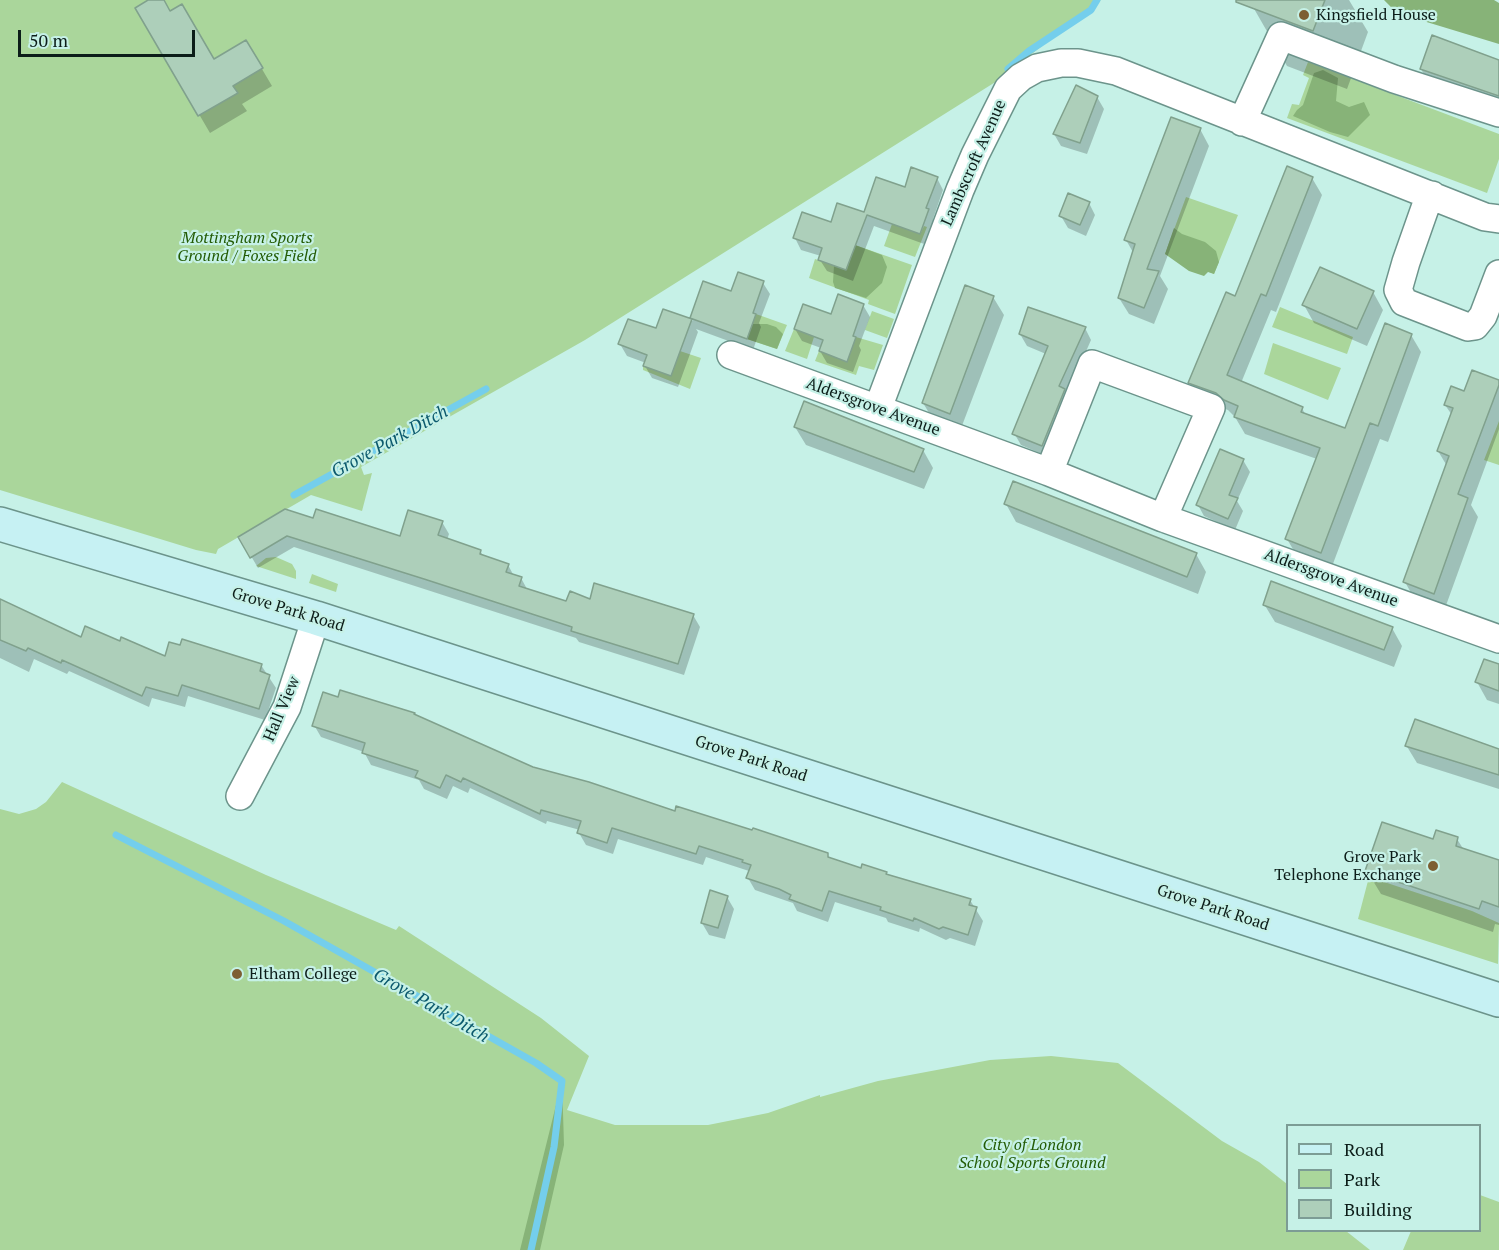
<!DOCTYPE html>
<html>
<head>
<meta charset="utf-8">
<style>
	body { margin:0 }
	#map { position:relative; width:1499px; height:1250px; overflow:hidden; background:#c6f1e7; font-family:"PT Serif",serif }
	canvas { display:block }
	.legend { position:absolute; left:1286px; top:1124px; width:195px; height:108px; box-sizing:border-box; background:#c6f1e7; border:2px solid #7c9c95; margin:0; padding:8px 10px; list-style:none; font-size:18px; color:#0c1d19 }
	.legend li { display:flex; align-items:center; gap:12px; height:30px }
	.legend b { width:30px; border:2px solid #7c9c95 }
	.scale { position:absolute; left:18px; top:30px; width:177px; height:27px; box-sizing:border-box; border:3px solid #0c1d19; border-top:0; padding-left:8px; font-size:18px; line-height:21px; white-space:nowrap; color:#0c1d19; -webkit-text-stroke:4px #c6f1e7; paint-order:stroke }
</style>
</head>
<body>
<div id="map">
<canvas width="1499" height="1250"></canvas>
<ul class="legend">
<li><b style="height:8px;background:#c6f1f3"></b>Road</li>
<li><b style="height:16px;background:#aad69b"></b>Park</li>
<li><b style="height:16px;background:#adcfba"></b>Building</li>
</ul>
<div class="scale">50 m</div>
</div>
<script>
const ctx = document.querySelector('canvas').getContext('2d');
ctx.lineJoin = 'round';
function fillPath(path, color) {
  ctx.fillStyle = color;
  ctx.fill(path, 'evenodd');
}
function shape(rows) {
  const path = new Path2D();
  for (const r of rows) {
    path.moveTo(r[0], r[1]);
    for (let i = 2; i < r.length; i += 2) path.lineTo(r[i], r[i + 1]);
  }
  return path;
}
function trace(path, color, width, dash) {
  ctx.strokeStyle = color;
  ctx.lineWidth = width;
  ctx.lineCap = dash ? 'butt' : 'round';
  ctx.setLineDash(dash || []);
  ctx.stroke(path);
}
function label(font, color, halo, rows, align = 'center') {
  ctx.font = font + ' "PT Serif",serif';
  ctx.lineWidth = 4.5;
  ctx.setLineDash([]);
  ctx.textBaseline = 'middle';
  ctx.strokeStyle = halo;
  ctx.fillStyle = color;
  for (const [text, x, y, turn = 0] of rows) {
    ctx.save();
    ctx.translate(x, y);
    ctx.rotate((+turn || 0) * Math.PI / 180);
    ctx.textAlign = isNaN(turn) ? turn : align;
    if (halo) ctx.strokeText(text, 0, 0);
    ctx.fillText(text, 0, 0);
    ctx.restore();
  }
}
fillPath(shape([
	[0,0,1101,0,997,81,585,340,361,467,364,475,372,473,362,511,311,495,218,549,216,554,196,550,0,490],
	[1308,62,1499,134,1499,159,1487,193,1287,118,1292,104,1299,105,1309,78,1303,75],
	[1186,197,1238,215,1214,274,1165,254],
	[892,224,920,234,924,226,927,227,915,257,884,246],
	[855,245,912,265,895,314,868,304,869,300,809,278,815,259,846,270],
	[1280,307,1353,337,1347,354,1272,327],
	[872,311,894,319,887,338,865,330],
	[756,314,787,325,777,349,747,339],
	[794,329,814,337,807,359,785,351],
	[856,337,883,345,874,370,859,366,856,375,815,361,819,351,847,361],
	[1273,343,1341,368,1328,400,1264,374],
	[680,351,701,358,690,389,643,370,643,366,671,376],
	[1499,421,1499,465,1484,460],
	[276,557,292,564,296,571,296,579,256,566,266,558],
	[312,574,338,584,336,592,309,583],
	[62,782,266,875,396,930,399,926,541,1018,589,1056,567,1110,615,1125,708,1125,768,1113,820,1095,820,1097,878,1081,990,1060,1051,1056,1118,1063,1222,1141,1259,1162,1287,1184,1288,1230,1346,1231,1370,1250,0,1250,0,809,19,814,36,809,46,802],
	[1369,877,1472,911,1499,923,1498,964,1358,919],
	[1480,1195,1499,1202,1499,1250,1403,1250,1411,1231,1480,1230]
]), '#aad69b');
fillPath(shape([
	[1384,0,1494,0,1499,3,1499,44,1397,13],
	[1323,70,1338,78,1336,101,1349,107,1364,102,1370,115,1348,137,1330,132,1293,116,1297,110,1303,105,1314,73],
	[1174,228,1182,234,1205,242,1216,251,1219,262,1214,274,1208,272,1204,276,1189,271,1165,254],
	[855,245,882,255,887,267,882,283,866,298,835,288,833,282,834,266,847,270],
	[752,324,767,324,776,327,783,334,777,349,747,339],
	[562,1081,564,1145,540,1250,520,1250]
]), '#87b378');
fillPath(shape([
	[151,0,162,0,170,13,213,61,246,42,272,86,242,104,247,111,210,133,137,8],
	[1256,0,1349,0,1368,32,1347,89,1287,66,1253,7],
	[1499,62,1499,107,1429,83,1421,69],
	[1097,97,1104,109,1087,154,1061,146,1054,134],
	[1200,129,1209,146,1160,276,1168,289,1154,324,1129,314,1119,298,1134,254,1126,240],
	[937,178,943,190,933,219,935,222,927,245,874,226,853,281,827,271,820,260,821,256,801,250,795,238,865,214,905,189],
	[1312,178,1322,195,1276,312,1271,310,1241,383,1302,408,1306,416,1346,430,1411,335,1421,352,1388,442,1380,439,1331,569,1297,556,1287,539,1317,459,1245,434,1235,417,1228,410,1199,400,1189,382,1236,298],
	[1089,203,1095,215,1086,236,1068,228,1061,216],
	[763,283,770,294,759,323,761,327,753,350,696,329,698,332,678,387,652,378,645,366,646,363,627,356,620,344,656,330,664,311,693,321,691,318,732,293],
	[1373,292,1383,310,1367,346,1314,323,1304,305],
	[993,297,1004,315,960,431,934,421,923,403],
	[863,305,870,317,859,346,861,350,853,372,827,363,820,351,821,348,802,341,795,329],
	[1085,328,1091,340,1067,395,1049,457,1021,445,1014,433,1046,354,1027,346,1020,334],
	[1499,382,1499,429,1471,505,1478,517,1444,611,1415,600,1405,582,1447,466,1438,451,1452,415,1445,405,1465,393],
	[795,427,923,450,933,468,924,489,806,445],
	[1243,460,1250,472,1237,501,1243,511,1235,530,1204,516,1198,505],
	[1006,504,1196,554,1206,572,1198,594,1016,522],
	[314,519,401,538,442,522,449,534,447,540,480,551,484,557,508,565,514,576,521,578,527,589,567,603,591,601,693,615,700,627,684,675,579,642,576,638,294,547,258,568,240,537],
	[0,600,81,639,120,643,166,658,261,665,276,688,265,720,188,696,185,707,152,698,149,707,69,671,67,674,34,659,29,672,0,658],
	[1264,604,1392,628,1402,646,1394,667,1275,622],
	[1499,666,1499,704,1487,700,1477,682],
	[314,725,533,768,676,813,827,855,830,859,862,870,886,873,888,876,970,900,983,921,975,946,950,938,946,940,920,928,919,932,888,922,886,918,835,902,828,922,797,911,793,903,787,901,755,890,748,878,749,871,706,857,703,865,618,839,613,854,586,845,579,833,580,830,547,821,546,824,470,788,468,793,453,786,447,799,424,789,419,780,371,765,364,752,321,737],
	[1406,745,1499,750,1499,789,1417,763],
	[1457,839,1464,850,1499,862,1499,925,1495,924,1493,932,1381,894,1367,871],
	[727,897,734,909,725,939,709,935,702,923]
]), '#0003');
trace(shape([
	[1008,69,1029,51,1091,10,1097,0],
	[294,495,486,389],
	[116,835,284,921,536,1063,562,1081,554,1147,531,1250]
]), '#74ceec', 7);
const building = shape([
	[148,0,164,0,170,11,182,4,214,59,246,40,263,68,233,86,238,93,198,116,135,8,148,0],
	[1236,0,1325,0,1313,31,1236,2,1236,0],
	[1432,35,1499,60,1499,96,1420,69,1432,35],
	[1076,85,1098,96,1080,143,1053,134,1076,85],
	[1171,117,1201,128,1147,269,1159,271,1144,308,1118,298,1135,244,1124,240,1171,117],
	[1287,166,1313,177,1266,296,1261,294,1227,375,1303,407,1301,412,1345,428,1385,323,1412,334,1378,426,1370,423,1321,553,1285,539,1320,448,1234,417,1238,406,1224,400,1216,393,1188,383,1226,292,1235,296,1287,166],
	[911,167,938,177,926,208,929,209,920,234,867,215,846,270,818,260,822,248,793,238,802,212,831,222,837,203,864,212,876,177,905,187,911,167],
	[1068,193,1090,202,1080,225,1059,216,1068,193],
	[1320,267,1374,291,1357,329,1302,305,1320,267],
	[738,272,764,281,753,313,756,314,747,339,690,318,703,281,731,291,738,272],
	[965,285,994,296,950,414,922,403,965,285],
	[838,294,864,304,853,336,856,337,847,362,819,351,823,340,794,329,803,304,831,314,838,294],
	[1028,307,1086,327,1059,386,1065,389,1042,446,1012,434,1048,346,1019,334,1028,307],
	[663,309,692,319,671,376,643,366,647,355,618,344,628,319,656,328,663,309],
	[1472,370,1499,380,1499,385,1458,494,1468,498,1434,594,1403,582,1449,456,1437,451,1453,408,1444,405,1451,386,1464,391,1472,370],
	[804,401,924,449,914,472,794,427,804,401],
	[1220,449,1244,459,1229,495,1238,498,1228,519,1196,505,1220,449],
	[1013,481,1197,553,1187,577,1004,504,1013,481],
	[285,509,313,518,316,509,400,536,408,510,443,521,438,535,481,550,480,554,509,564,506,572,522,577,519,586,566,601,570,591,590,599,594,583,694,614,678,664,571,631,572,627,424,579,287,536,250,558,238,537,285,509],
	[1271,581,1393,627,1384,650,1263,605,1271,581],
	[0,599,81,637,85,626,120,641,121,637,165,656,169,642,180,645,182,639,262,664,260,671,270,675,259,709,182,685,178,696,146,687,142,696,62,660,61,663,28,648,26,651,0,640,0,599],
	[1484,659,1499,664,1499,691,1475,682,1484,659],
	[340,690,415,713,414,714,533,767,589,782,675,811,676,806,752,830,753,828,828,853,828,857,861,868,862,864,887,872,886,874,971,899,969,905,977,907,968,935,943,927,939,929,914,918,913,921,880,910,881,907,829,891,822,911,789,899,791,895,779,889,746,878,751,865,742,862,743,860,699,846,696,854,612,828,607,843,577,833,581,821,541,810,540,814,463,778,461,782,446,775,440,788,415,777,418,771,362,753,365,743,312,726,323,692,338,697,340,690],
	[1415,719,1499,749,1499,775,1405,746,1415,719],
	[1382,822,1433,839,1436,830,1458,837,1456,846,1499,860,1499,907,1482,901,1479,909,1365,871,1382,822],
	[710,890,728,896,718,928,701,923,710,890]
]);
fillPath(building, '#adcfba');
trace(building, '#80a18d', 1.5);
const minor = shape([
	[1242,122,1281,36,1394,79,1499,113],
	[1432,195,1425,208,1406,262,1398,290,1404,302,1468,327,1475,326,1483,316,1499,274],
	[731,355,1049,472,1163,518,1499,639],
	[878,408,960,190,975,155,1008,89,1021,77,1037,68,1061,63,1078,63,1116,71,1485,217,1499,219],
	[1049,472,1092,364,1211,408,1163,518],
	[240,796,287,707,316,618]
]);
const secondary = shape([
	[0,524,316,618,1499,1000]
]);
trace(minor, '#6c948b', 30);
trace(secondary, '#6c948b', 36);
trace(minor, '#fff', 27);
trace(secondary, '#c6f1f3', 33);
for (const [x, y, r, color] of [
	[1304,15,6,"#7d5f33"],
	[1433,866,6,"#7d5f33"],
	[237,974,6,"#7d5f33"]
]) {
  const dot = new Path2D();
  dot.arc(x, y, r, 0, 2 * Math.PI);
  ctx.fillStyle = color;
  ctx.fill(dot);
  trace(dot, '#c6f1e7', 2);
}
label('16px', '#0c1d19', '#c6f1e7', [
	["Kingsfield House",1316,15],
	["Grove Park",1421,857,"right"],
	["Telephone Exchange",1421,875,"right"],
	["Eltham College",249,974]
], 'left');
label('16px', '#0c1d19', '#c6f1e7', [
	["Lambscroft Avenue",974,163,-66],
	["Aldersgrove Avenue",873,407,20],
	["Aldersgrove Avenue",1331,578,20],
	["Grove Park Road",288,610,17],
	["Hall View",282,709,-67],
	["Grove Park Road",751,759,18],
	["Grove Park Road",1213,908,18]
]);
label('italic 16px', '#235b04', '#c6f1e7', [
	["Mottingham Sports",247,238],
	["Ground / Foxes Field",247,256],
	["City of London",1032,1145],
	["School Sports Ground",1032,1163]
]);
label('italic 18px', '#0b596d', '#c6f1e7', [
	["Grove Park Ditch",390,442,-29],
	["Grove Park Ditch",431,1006,30]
]);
</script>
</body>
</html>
